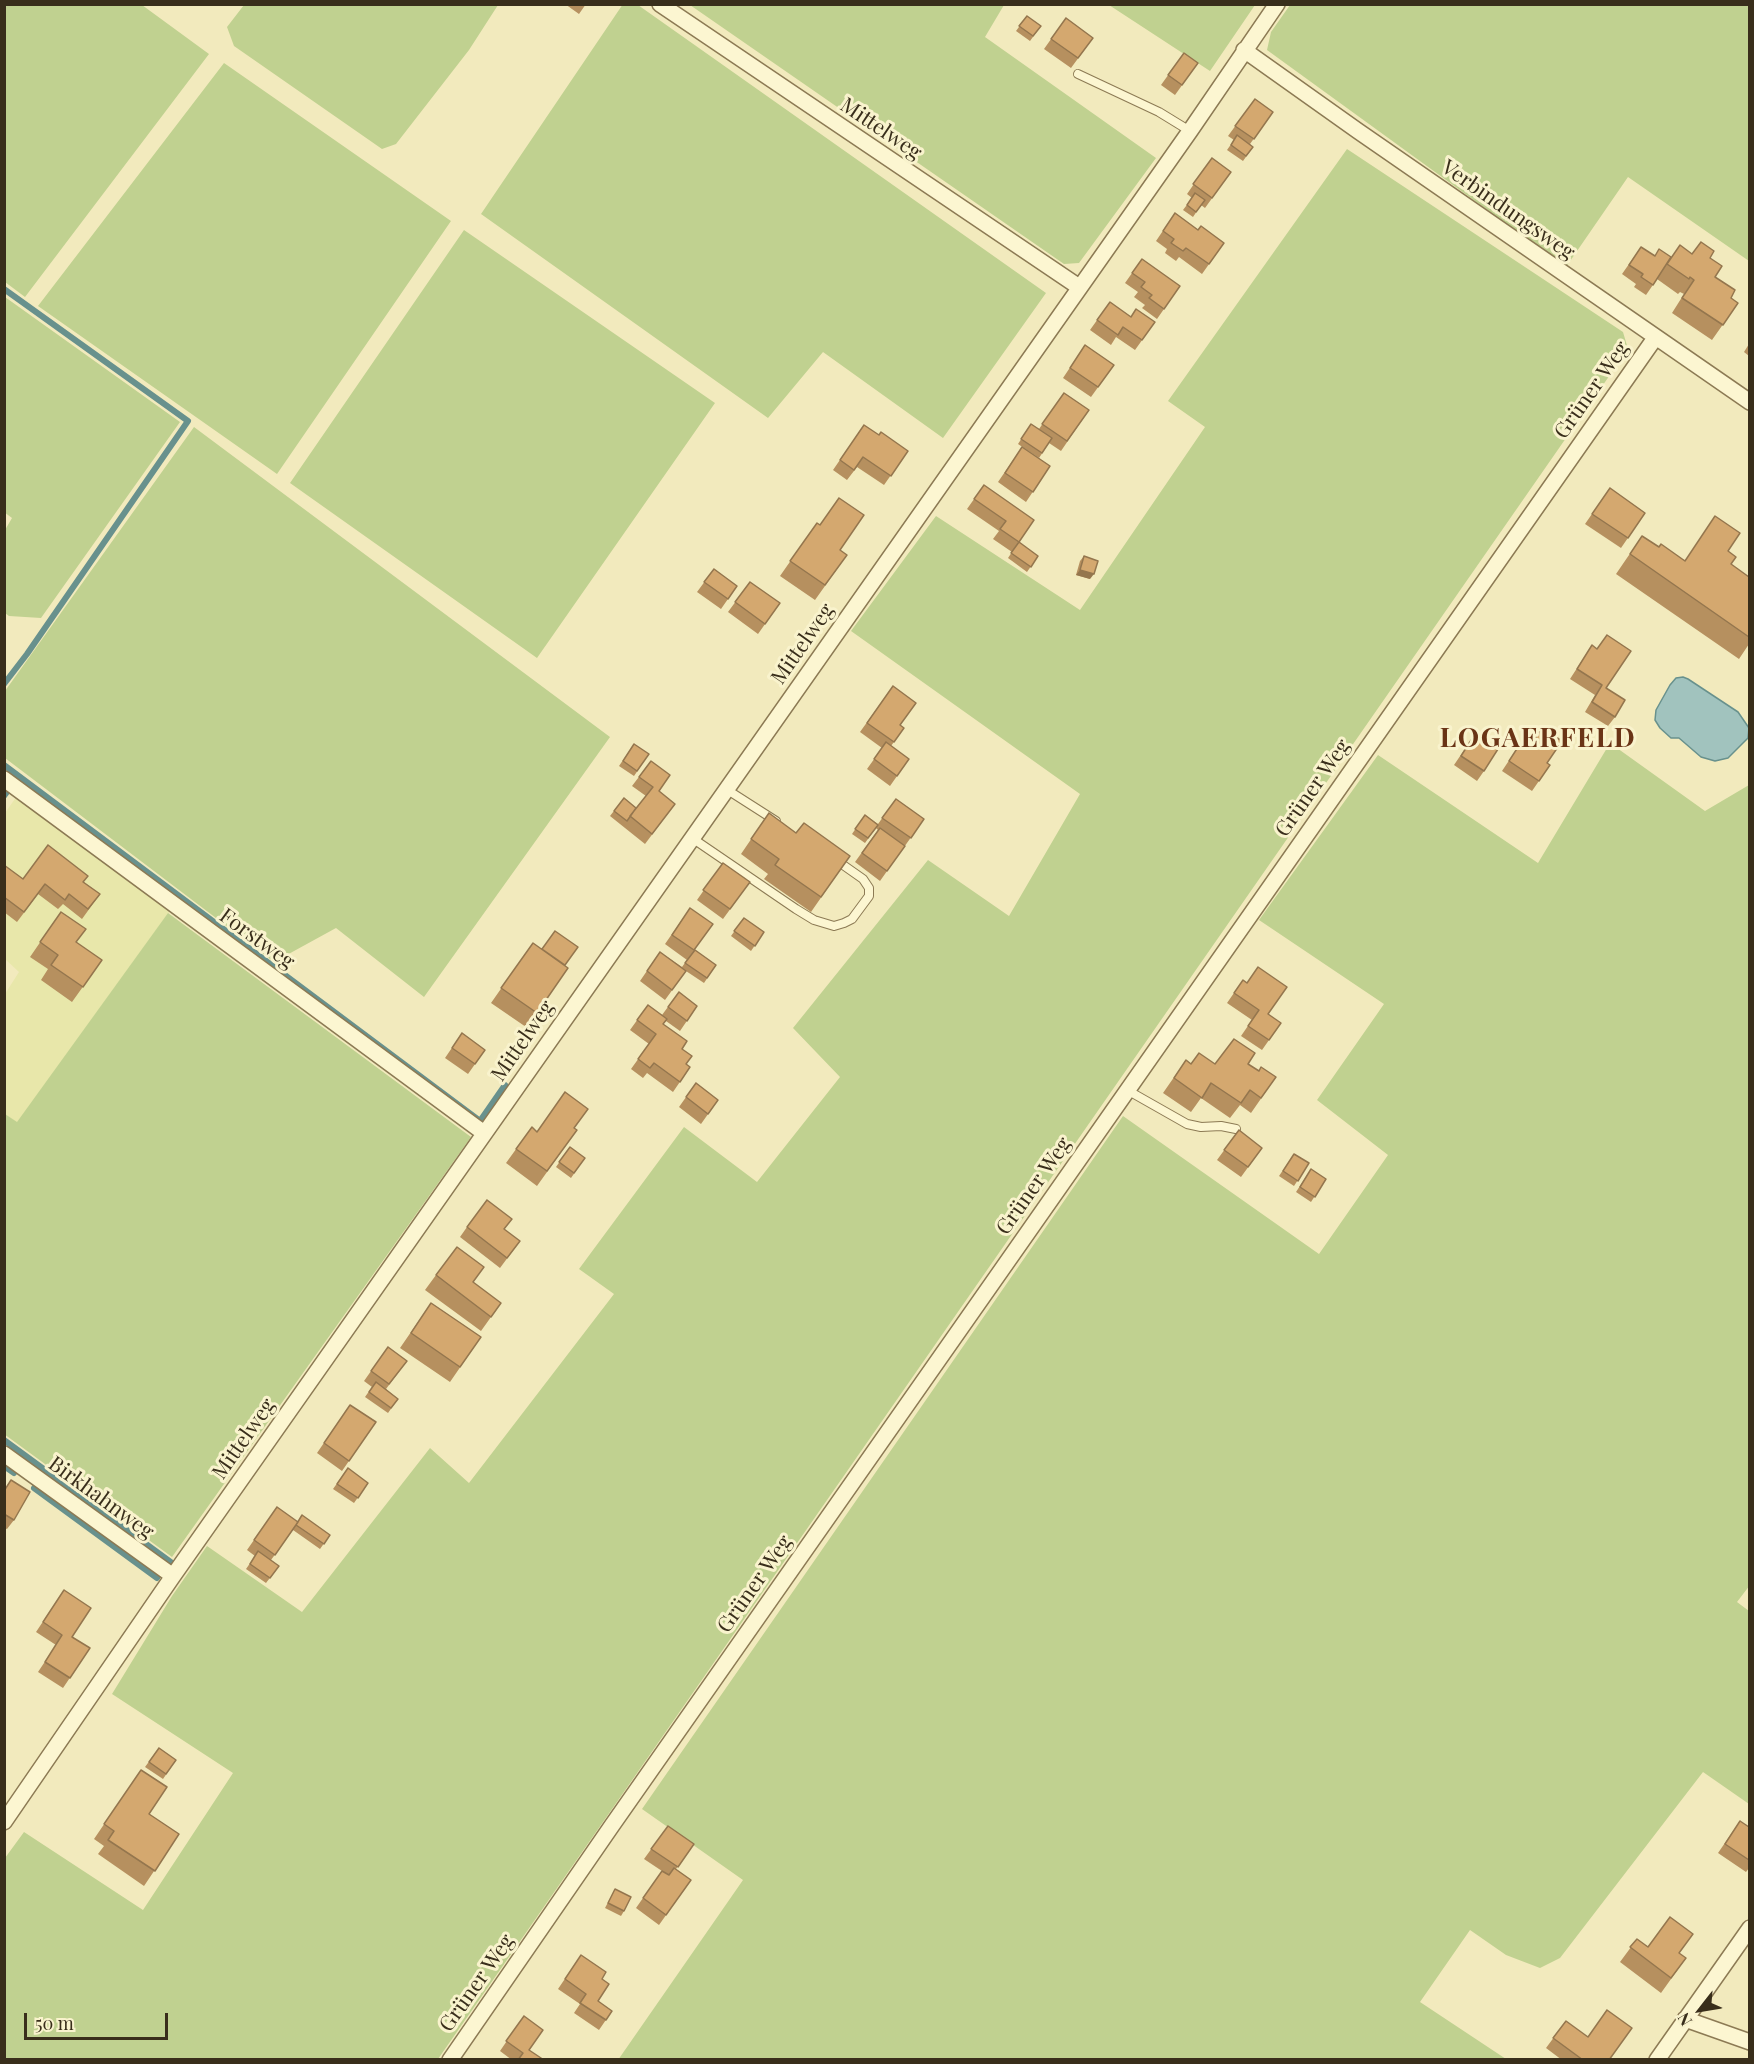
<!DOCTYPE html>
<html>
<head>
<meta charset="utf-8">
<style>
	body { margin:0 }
	#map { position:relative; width:1754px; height:2064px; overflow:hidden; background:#f2eabd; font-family:"Playfair Display",serif }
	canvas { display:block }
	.frame { position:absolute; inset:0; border:6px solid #392e1b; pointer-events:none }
	.north { position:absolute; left:1670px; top:1980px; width:60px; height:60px; -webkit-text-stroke:4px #f9f3cd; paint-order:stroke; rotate:239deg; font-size:16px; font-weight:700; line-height:24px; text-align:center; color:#392e1b }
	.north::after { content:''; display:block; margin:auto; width:21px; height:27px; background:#392e1b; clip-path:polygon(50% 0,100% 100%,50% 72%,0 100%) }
	.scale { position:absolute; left:24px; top:2013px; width:144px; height:27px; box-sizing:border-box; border:3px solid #392e1b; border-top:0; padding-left:8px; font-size:18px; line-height:21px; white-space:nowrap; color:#392e1b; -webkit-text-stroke:4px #f9f3cd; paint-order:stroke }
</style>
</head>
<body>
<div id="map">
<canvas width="1754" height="2064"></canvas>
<div class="frame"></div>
<div class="north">N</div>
<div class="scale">50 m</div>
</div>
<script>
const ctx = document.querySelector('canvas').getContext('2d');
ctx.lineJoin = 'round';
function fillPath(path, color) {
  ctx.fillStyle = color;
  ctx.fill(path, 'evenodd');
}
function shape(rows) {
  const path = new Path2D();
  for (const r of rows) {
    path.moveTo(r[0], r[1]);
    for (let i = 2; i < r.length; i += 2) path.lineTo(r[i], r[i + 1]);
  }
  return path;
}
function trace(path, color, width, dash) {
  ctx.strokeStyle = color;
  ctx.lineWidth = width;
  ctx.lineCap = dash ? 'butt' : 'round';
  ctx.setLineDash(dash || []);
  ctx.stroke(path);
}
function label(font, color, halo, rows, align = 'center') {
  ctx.font = font + ' "Playfair Display",serif';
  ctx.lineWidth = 6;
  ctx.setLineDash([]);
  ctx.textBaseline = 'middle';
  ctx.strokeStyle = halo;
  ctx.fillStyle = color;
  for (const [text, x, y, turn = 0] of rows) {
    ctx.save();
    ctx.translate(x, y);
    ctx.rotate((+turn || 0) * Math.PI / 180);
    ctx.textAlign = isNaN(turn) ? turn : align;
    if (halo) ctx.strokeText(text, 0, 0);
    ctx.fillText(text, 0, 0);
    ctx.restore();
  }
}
fillPath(shape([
	[24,786,178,900,17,1123,5,1114,5,994,19,972,5,959,5,813]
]), '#e8e7aa');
fillPath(shape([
	[5,4,142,5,209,54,25,297,5,282],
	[623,4,638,5,1046,293,943,438,823,352,768,418,481,214],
	[244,5,244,4,498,5,469,50,396,144,382,149,234,46,227,27],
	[690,5,1004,5,985,37,1156,158,1079,263,1064,264],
	[1109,5,1255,5,1210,71],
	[1290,5,1749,5,1749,261,1628,177,1566,267,1267,50,1271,32],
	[224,63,451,221,277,474,38,306],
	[1347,149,1623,332,1628,349,438,2059,5,2059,5,1858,24,1832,143,1910,233,1773,112,1694,172,1596,207,1546,302,1612,430,1448,469,1483,614,1294,579,1269,684,1127,757,1182,840,1077,793,1028,928,860,1009,916,1080,794,851,631,936,516,1080,610,1205,427,1168,401],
	[464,230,715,403,537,658,290,483],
	[5,297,180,422,41,618,9,616,5,613,5,530,12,518,4,512],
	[194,427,610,737,424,997,336,928,274,962,5,758,5,691],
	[1610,743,1705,811,1749,785,1750,1585,1737,1602,1749,1611,1749,1804,1703,1772,1560,1958,1540,1968,1506,1955,1470,1930,1420,2002,1506,2059,618,2060,743,1880,642,1809,1123,1116,1319,1254,1388,1155,1317,1100,1384,1004,1259,920,1378,755,1538,863],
	[168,913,471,1137,172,1557,4,1434,5,1114,17,1122]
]), '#c0d190');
const water = shape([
	[1683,677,1688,679,1738,712,1749,728,1748,738,1728,758,1715,761,1701,757,1679,738,1671,738,1660,728,1655,720,1656,710,1670,685,1676,678,1683,677]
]);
fillPath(water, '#a1c3be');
trace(water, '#68918d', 1.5);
trace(shape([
	[4,289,188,421,27,654,4,684],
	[4,765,480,1121,505,1085],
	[4,796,10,788],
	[4,1440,172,1563],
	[4,1466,14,1473],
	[34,1488,157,1578]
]), '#68918d', 6);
const lane = shape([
	[1078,74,1159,112,1190,131],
	[726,789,776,821],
	[692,838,796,909,814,920,834,926,844,923,852,919,869,896,869,888,863,879,836,860],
	[1127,1090,1187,1124,1201,1127,1221,1126,1236,1129]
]);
const street = shape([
	[660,4,1079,287],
	[1244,50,1358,131,1750,402],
	[4,779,484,1133],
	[4,1454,173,1576],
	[4,1822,173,1576,1190,131,1277,4],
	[1685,2019,1750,2042],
	[450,2060,613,1824,1655,338],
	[1657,2060,1750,1928]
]);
trace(lane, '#8c7a54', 10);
trace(street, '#8c7a54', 18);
trace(lane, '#fcf6d1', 8);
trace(street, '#fcf6d1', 15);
fillPath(shape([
	[565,4,586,4,579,14],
	[1027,16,1041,26,1030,41,1016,31],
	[1066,18,1093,38,1071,68,1044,49],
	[1184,53,1198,63,1175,95,1161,85],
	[1255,99,1273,112,1250,144,1253,147,1243,161,1227,150,1234,140,1228,136],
	[1212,158,1231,172,1205,208,1201,205,1193,217,1183,210,1192,198,1187,194],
	[1175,213,1198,230,1224,243,1202,274,1179,257,1176,261,1165,253,1167,249,1156,241],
	[1641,247,1654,256,1671,257,1692,254,1710,258,1715,277,1731,298,1738,303,1712,340,1672,313,1684,294,1680,292,1678,294,1657,279,1646,295,1634,287,1636,284,1622,274],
	[1142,259,1180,286,1157,319,1142,308,1145,305,1134,297,1138,292,1125,283],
	[1110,302,1131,317,1155,322,1135,350,1116,337,1111,345,1090,330],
	[1749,344,1749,356,1744,352],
	[1085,345,1114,365,1091,397,1063,378],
	[1064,393,1089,410,1061,451,1049,443,1039,458,1018,444,1031,424,1039,429],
	[864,425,879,435,908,451,884,485,857,467,847,480,833,470],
	[1022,447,1050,466,1026,502,998,482],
	[984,485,1019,542,1038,556,1027,572,1008,558,1014,549,1012,552,993,539,999,531,967,509],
	[1610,488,1645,513,1621,548,1585,524],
	[817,523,840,550,847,555,815,600,780,576],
	[1642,536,1659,547,1684,560,1728,551,1731,564,1749,577,1749,644,1739,659,1616,574],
	[1084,556,1090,579,1076,575,1080,561],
	[714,569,737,586,721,609,697,592],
	[750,582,780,603,758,634,728,612],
	[1592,645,1615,717,1608,726,1585,712,1595,695,1570,679],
	[893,686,900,725,904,728,891,746,909,759,890,786,867,769,882,748,860,732],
	[1475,734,1484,771,1477,781,1454,765],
	[634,744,649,754,634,776,619,766],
	[1520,744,1550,765,1532,791,1502,771],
	[651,761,659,791,675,804,645,844,610,816,624,798,636,808,646,796,632,786],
	[896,799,924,819,880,881,855,862,878,830,876,828,865,843,852,834,865,815,878,824],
	[769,813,796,833,850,856,811,912,764,879,768,874,741,854],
	[723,863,750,882,723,919,697,900],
	[4,865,23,879,84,882,100,894,82,919,63,904,58,909,38,894,17,922,4,912],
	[690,908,695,950,716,965,704,983,686,971,665,1000,640,981,660,952,682,967,687,960,665,944],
	[61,912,76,942,102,960,72,1002,41,980,48,969,30,957],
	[744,918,764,932,751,951,731,936],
	[533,943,568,968,526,1027,491,1003],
	[1243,980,1268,1014,1281,1023,1262,1050,1241,1036,1252,1020,1227,1003],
	[679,992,697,1006,680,1031,666,1021,663,1024,682,1049,686,1064,690,1067,673,1092,647,1073,643,1078,631,1069,649,1044,630,1030,648,1005,662,1015],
	[462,1033,485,1050,468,1074,445,1058],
	[1186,1060,1191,1064,1215,1064,1259,1071,1276,1077,1251,1113,1240,1105,1230,1118,1201,1098,1191,1112,1163,1093],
	[696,1083,718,1100,701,1124,679,1107],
	[532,1127,537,1132,574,1128,577,1130,537,1186,506,1163],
	[1239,1130,1262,1148,1241,1177,1217,1160],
	[570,1147,585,1158,571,1178,556,1167],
	[1294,1154,1309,1163,1294,1186,1279,1176],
	[1311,1169,1326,1179,1311,1202,1296,1192],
	[467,1227,504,1229,520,1241,500,1268,460,1237],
	[436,1275,473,1282,501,1303,481,1331,425,1290],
	[431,1303,481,1337,450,1382,400,1348],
	[388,1347,407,1361,386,1389,398,1399,388,1413,365,1397,372,1387,364,1381],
	[350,1405,376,1422,342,1471,317,1453],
	[348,1468,368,1483,354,1503,333,1489],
	[11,1480,14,1520,7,1529,4,1528,4,1490],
	[277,1507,297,1522,330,1535,320,1549,293,1530,271,1560,279,1566,266,1583,246,1569,255,1556,247,1550],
	[64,1590,72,1637,90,1648,63,1688,38,1672,56,1645,36,1632],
	[159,1748,176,1760,163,1779,145,1767],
	[141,1770,149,1814,179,1834,144,1886,98,1854,104,1846,94,1839],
	[1740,1821,1749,1827,1749,1868,1746,1872,1718,1853],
	[668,1826,694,1844,676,1869,691,1880,659,1925,636,1908,662,1871,644,1859],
	[615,1889,624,1911,621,1916,605,1908],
	[1637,1939,1648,1947,1686,1958,1661,1993,1620,1962],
	[581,1955,602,1979,598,2001,612,2011,599,2030,574,2013,580,2004,558,1989],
	[524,2016,529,2050,544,2060,512,2060,500,2051],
	[1566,2021,1610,2060,1562,2060,1546,2048]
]), '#b6905f');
fillPath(shape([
	[1080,570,1094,574,1090,579,1076,575]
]), '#94764e');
const building = shape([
	[1027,16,1041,26,1033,36,1019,26,1027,16],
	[1066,18,1093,38,1078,58,1051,39,1066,18],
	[1184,53,1198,63,1182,85,1168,75,1184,53],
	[1255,99,1273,112,1254,139,1235,126,1255,99],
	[1237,135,1253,147,1246,156,1231,145,1237,135],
	[1212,158,1231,172,1212,198,1193,184,1212,158],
	[1195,193,1205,200,1196,212,1187,205,1195,193],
	[1175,213,1198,230,1201,226,1224,243,1209,264,1186,248,1183,251,1171,243,1174,239,1163,231,1175,213],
	[1701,242,1714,251,1710,258,1722,266,1715,277,1735,290,1731,298,1738,303,1723,325,1682,298,1694,280,1690,277,1689,279,1667,264,1680,245,1692,254,1701,242],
	[1641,247,1655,256,1659,249,1671,257,1653,285,1641,277,1643,274,1629,265,1641,247],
	[1142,259,1180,286,1164,309,1149,298,1152,295,1141,287,1145,282,1132,273,1142,259],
	[1110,302,1131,317,1136,309,1155,322,1142,340,1123,327,1118,335,1097,320,1110,302],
	[1085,345,1114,365,1098,387,1070,368,1085,345],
	[1064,393,1089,410,1067,441,1042,424,1064,393],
	[1031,424,1052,438,1042,453,1021,439,1031,424],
	[864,425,879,435,881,432,908,451,891,476,863,457,854,470,840,460,864,425],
	[1022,447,1050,466,1033,492,1005,473,1022,447],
	[984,485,1034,520,1019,542,1000,529,1006,521,974,499,984,485],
	[1610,488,1645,513,1628,538,1592,514,1610,488],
	[839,498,864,515,840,550,847,555,825,585,790,561,817,523,820,525,839,498],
	[1715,516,1740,533,1728,551,1736,557,1731,564,1749,577,1749,637,1630,554,1642,536,1659,547,1661,544,1685,561,1715,516],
	[1019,542,1038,556,1031,567,1011,553,1019,542],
	[1084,556,1098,561,1094,574,1080,570,1084,556],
	[714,569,737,586,728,599,704,582,714,569],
	[750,582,780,603,765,624,735,602,750,582],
	[1607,635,1631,651,1606,688,1625,700,1615,717,1592,702,1602,685,1577,669,1592,645,1597,649,1607,635],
	[893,686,916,703,900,725,904,728,894,742,867,723,893,686],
	[1542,728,1562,741,1547,763,1550,765,1539,781,1509,761,1520,744,1528,749,1542,728],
	[1475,734,1498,749,1484,771,1461,756,1475,734],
	[886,742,909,759,897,776,874,759,886,742],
	[634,744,649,754,637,771,623,761,634,744],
	[651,761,670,775,659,791,675,804,652,834,630,816,653,787,639,777,651,761],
	[624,798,636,808,627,821,614,811,624,798],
	[896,799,924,819,911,838,882,818,896,799],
	[769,813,796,833,804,823,850,856,821,897,775,865,779,859,751,839,769,813],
	[865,815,878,825,868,838,855,829,865,815],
	[880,828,905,846,887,871,862,853,880,828],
	[48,845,88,876,83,882,100,894,88,909,69,894,65,900,45,884,24,912,4,897,4,865,23,879,48,845],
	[723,863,750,882,730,909,703,890,723,863],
	[690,908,713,924,694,950,672,935,690,908],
	[61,912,86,929,76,942,102,960,83,987,51,965,58,955,40,942,61,912],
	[744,918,764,932,755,946,734,931,744,918],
	[555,931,578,947,565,965,542,949,555,931],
	[533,943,568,968,537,1013,501,988,533,943],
	[695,950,716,965,707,978,685,963,695,950],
	[660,952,686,971,672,990,647,971,660,952],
	[1258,967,1287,987,1268,1014,1281,1023,1269,1040,1248,1026,1259,1010,1234,993,1243,980,1247,983,1258,967],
	[679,992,697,1006,687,1021,668,1007,679,992],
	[648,1005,667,1019,663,1024,687,1041,682,1049,692,1056,686,1064,690,1067,680,1082,654,1063,650,1068,638,1059,656,1034,637,1020,648,1005],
	[462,1033,485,1050,475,1064,452,1048,462,1033],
	[1234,1039,1255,1053,1248,1064,1259,1071,1261,1067,1276,1077,1261,1098,1250,1090,1241,1103,1211,1083,1202,1098,1174,1078,1186,1060,1191,1064,1199,1053,1215,1064,1234,1039],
	[696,1083,718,1100,708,1114,686,1097,696,1083],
	[565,1092,588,1109,574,1128,577,1130,547,1171,516,1149,532,1127,537,1132,565,1092],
	[1239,1130,1262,1148,1248,1167,1224,1150,1239,1130],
	[570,1147,585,1158,574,1173,559,1162,570,1147],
	[1294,1154,1309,1163,1298,1181,1283,1171,1294,1154],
	[1311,1169,1326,1179,1315,1197,1300,1187,1311,1169],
	[487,1200,512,1219,504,1229,520,1241,507,1258,467,1227,487,1200],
	[457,1247,484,1267,473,1282,501,1303,491,1317,436,1275,457,1247],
	[431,1303,481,1337,460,1367,411,1333,431,1303],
	[388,1347,407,1361,389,1384,371,1371,388,1347],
	[376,1382,398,1399,391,1408,369,1392,376,1382],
	[350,1405,376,1422,349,1461,324,1443,350,1405],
	[348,1468,368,1483,358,1498,337,1484,348,1468],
	[11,1480,30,1492,14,1520,4,1514,4,1491,11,1480],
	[277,1507,298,1522,275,1555,254,1540,277,1507],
	[302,1515,330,1535,324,1544,296,1525,302,1515],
	[258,1551,279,1566,270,1578,250,1564,258,1551],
	[64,1590,91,1608,72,1637,90,1648,70,1678,45,1662,62,1635,43,1622,64,1590],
	[159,1748,176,1760,166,1774,149,1762,159,1748],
	[141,1770,167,1787,149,1814,179,1834,155,1871,108,1840,114,1831,104,1824,141,1770],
	[1740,1821,1749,1827,1749,1860,1725,1844,1740,1821],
	[668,1826,694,1844,678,1867,651,1849,668,1826],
	[674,1868,691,1880,666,1915,643,1898,662,1871,669,1875,674,1868],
	[615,1889,631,1897,624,1911,608,1903,615,1889],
	[1670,1917,1693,1934,1679,1953,1686,1958,1671,1978,1630,1947,1637,1939,1648,1947,1670,1917],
	[581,1955,606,1972,602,1979,609,1984,598,2001,612,2011,606,2020,580,2003,586,1994,565,1979,581,1955],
	[1607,2010,1632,2028,1609,2060,1583,2060,1553,2038,1566,2021,1588,2037,1607,2010],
	[524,2016,543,2030,529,2050,544,2060,518,2060,523,2053,506,2041,524,2016]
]);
fillPath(building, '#d4a86f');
trace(building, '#94764e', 1.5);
label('21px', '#392e1b', '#f9f3cd', [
	["Mittelweg",881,129,34],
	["Verbindungsweg",1508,210,35],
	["Grüner Weg",1592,390,-55],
	["Mittelweg",803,644,-55],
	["Grüner Weg",1313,788,-55],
	["Forstweg",257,939,36],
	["Mittelweg",523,1041,-55],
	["Grüner Weg",1034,1186,-55],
	["Mittelweg",244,1439,-55],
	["Birkhahnweg",101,1498,36],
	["Grüner Weg",755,1584,-55],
	["Grüner Weg",477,1983,-55]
]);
ctx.letterSpacing = '1.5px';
label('bold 27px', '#6a3416', '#f9f3cd', [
	["LOGAERFELD",1538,739]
]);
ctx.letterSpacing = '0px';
</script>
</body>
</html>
